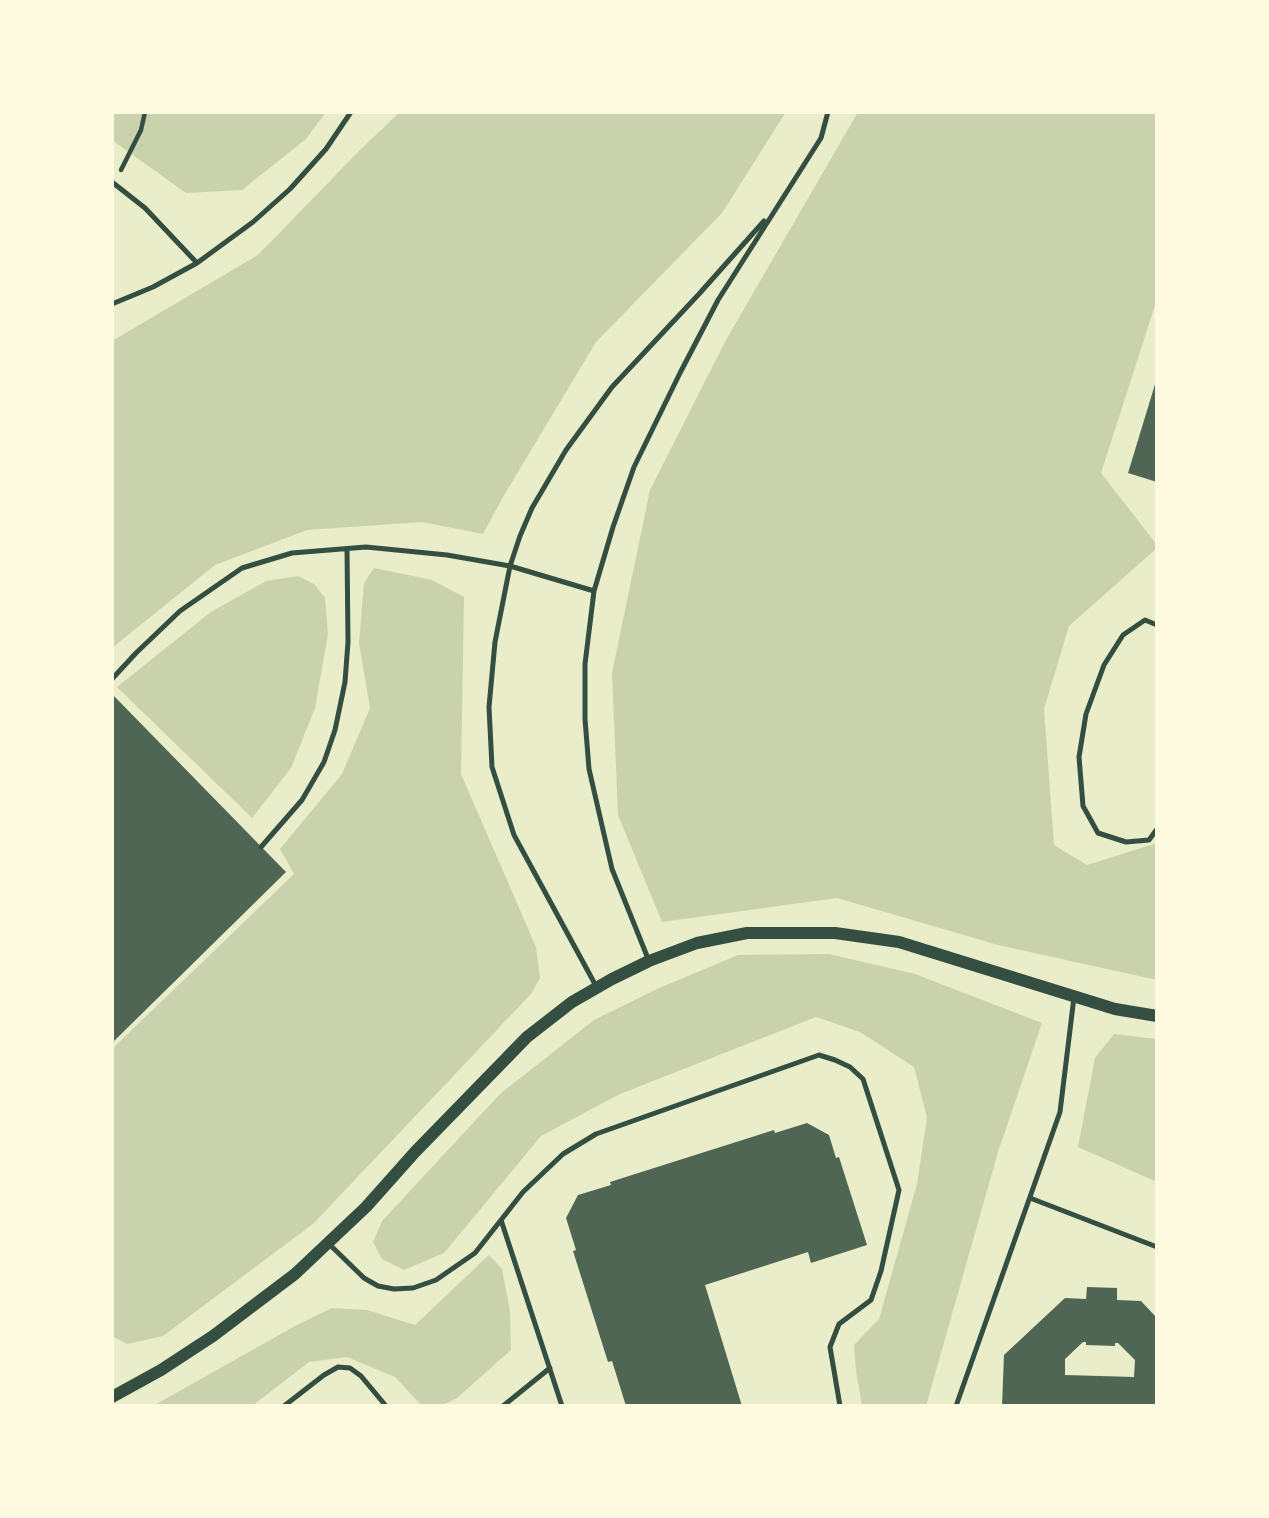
<!DOCTYPE html>
<html>
<head>
<meta charset="utf-8">
<style>
	body { margin:0 }
	#map { position:relative; width:1269px; height:1518px; overflow:hidden; background:#e9edc9; font-family:Commissioner,sans-serif }
	canvas { display:block }
	.frame { position:absolute; inset:0; border:114px solid #fefae0; pointer-events:none }
</style>
</head>
<body>
<div id="map">
<canvas width="1269" height="1518"></canvas>
<div class="frame"></div>
</div>
<script>
const ctx = document.querySelector('canvas').getContext('2d');
ctx.lineJoin = 'round';
function fillPath(path, color) {
  ctx.fillStyle = color;
  ctx.fill(path, 'evenodd');
}
function shape(rows) {
  const path = new Path2D();
  for (const r of rows) {
    path.moveTo(r[0], r[1]);
    for (let i = 2; i < r.length; i += 2) path.lineTo(r[i], r[i + 1]);
  }
  return path;
}
function trace(path, color, width, dash) {
  ctx.strokeStyle = color;
  ctx.lineWidth = width;
  ctx.lineCap = dash ? 'butt' : 'round';
  ctx.setLineDash(dash || []);
  ctx.stroke(path);
}
fillPath(shape([
	[112,112,326,112,306,139,242,190,186,193,112,140],
	[400,112,786,112,722,213,596,342,503,497,483,534,422,522,307,530,215,565,112,648,112,341,258,255,360,150],
	[858,112,1157,112,1157,299,1101,473,1157,545,1157,548,1069,626,1044,709,1054,845,1087,865,1157,843,1157,980,998,945,837,898,662,922,618,815,612,673,650,490,726,340],
	[374,568,432,580,464,597,461,774,536,947,540,978,531,994,313,1224,163,1336,127,1344,112,1336,112,1049,294,874,280,849,342,774,370,708,359,643,364,583],
	[298,576,314,584,325,598,328,634,315,708,291,768,252,818,117,687,211,612,266,581],
	[829,954,915,974,1042,1023,998,1152,926,1406,862,1406,856,1371,854,1345,879,1319,917,1184,927,1118,914,1067,860,1032,816,1017,620,1094,541,1136,444,1253,404,1270,382,1259,373,1242,382,1221,500,1094,594,1020,657,989,738,955],
	[1114,1034,1157,1039,1157,1182,1078,1147,1095,1058],
	[489,1255,502,1269,510,1311,511,1350,457,1398,441,1406,422,1406,395,1377,347,1357,309,1362,252,1406,153,1406,295,1326,332,1308,367,1310,415,1325]
]), '#cad2ad');
fillPath(shape([
	[1156,381,1157,381,1157,482,1128,473],
	[112,694,286,872,112,1043],
	[807,1123,829,1135,836,1158,839,1157,867,1245,811,1263,808,1252,705,1285,742,1406,626,1406,612,1361,608,1362,573,1251,576,1250,566,1218,578,1195,611,1185,610,1182,774,1130,775,1133],
	[1087,1287,1117,1288,1117,1300,1141,1301,1157,1318,1157,1406,1002,1406,1004,1355,1065,1298,1086,1299],
	[1083,1342,1086,1342,1086,1345,1115,1346,1115,1343,1118,1343,1135,1360,1134,1377,1065,1375,1065,1359]
]), '#4f6655');
trace(shape([
	[121,170,141,130,145,112]
]), '#344e41', 4.5);
trace(shape([
	[112,182,145,208,197,263],
	[112,304,153,287,197,263,253,222,290,189,326,149,351,112],
	[1157,625,1145,620,1123,635,1104,665,1086,714,1079,757,1083,806,1098,833,1126,842,1149,840,1157,829],
	[112,679,136,653,180,611,242,568,292,553,366,547,447,555,510,566,594,591],
	[261,847,302,800,324,762,335,730,345,682,348,642,347,549],
	[649,961,612,869,589,769,585,719,585,664,594,591,613,527,634,467,680,373,718,300,821,138,828,112],
	[596,986,514,835,492,767,489,707,495,642,510,566,520,536,532,508,566,450,612,387,699,294,764,221],
	[1030,1198,1157,1247],
	[501,1220,523,1192,563,1154,596,1134,819,1055,835,1060,850,1067,863,1079,899,1190,881,1271,871,1300,839,1324,830,1347,840,1406],
	[328,1243,364,1278,378,1286,394,1289,413,1288,436,1280,475,1253,501,1220,562,1406],
	[284,1406,324,1375,338,1367,350,1368,361,1376,386,1406],
	[503,1406,550,1368],
	[956,1406,1060,1112,1074,997]
]), '#344e41', 5);
trace(shape([
	[112,1397,161,1370,213,1336,295,1274,366,1207,415,1152,527,1037,572,1002,612,979,649,961,697,943,747,933,835,933,899,942,1115,1009,1157,1016]
]), '#344e41', 12);
</script>
</body>
</html>
